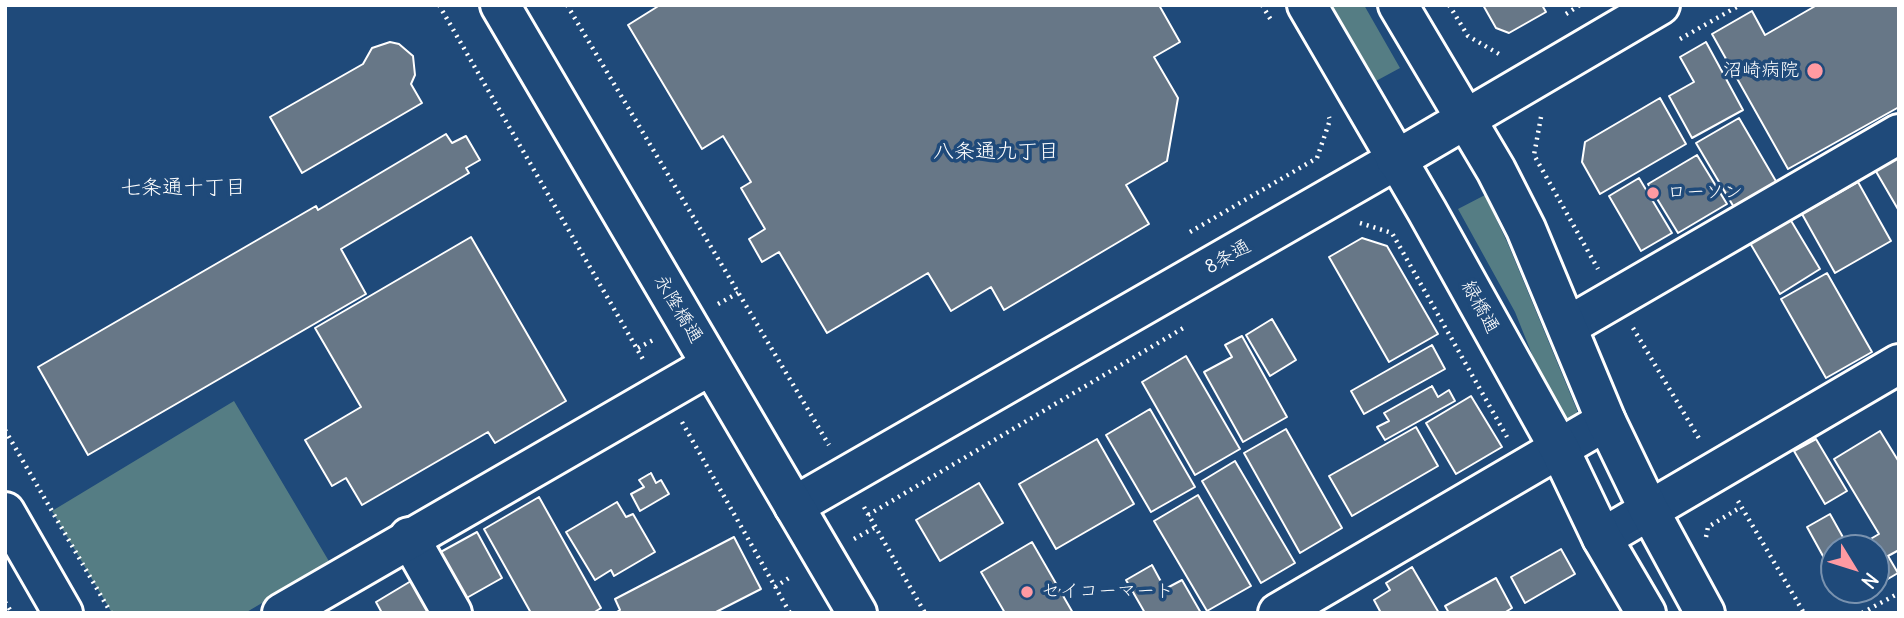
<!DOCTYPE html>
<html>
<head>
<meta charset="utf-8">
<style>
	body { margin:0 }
	#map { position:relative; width:1904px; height:618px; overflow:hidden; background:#1f4a7a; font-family:Delius,sans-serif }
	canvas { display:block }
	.frame { position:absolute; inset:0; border:7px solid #fff; pointer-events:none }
	.north { position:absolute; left:1820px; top:534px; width:70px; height:70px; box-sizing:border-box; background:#1f4a7a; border:2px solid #7992af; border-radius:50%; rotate:128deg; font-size:19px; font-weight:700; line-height:28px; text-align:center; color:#fff }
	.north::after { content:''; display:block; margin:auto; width:24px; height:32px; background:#ff9aa2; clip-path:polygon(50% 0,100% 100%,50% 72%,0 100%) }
</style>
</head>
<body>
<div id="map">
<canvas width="1904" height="618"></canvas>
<div class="frame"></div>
<div class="north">N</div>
</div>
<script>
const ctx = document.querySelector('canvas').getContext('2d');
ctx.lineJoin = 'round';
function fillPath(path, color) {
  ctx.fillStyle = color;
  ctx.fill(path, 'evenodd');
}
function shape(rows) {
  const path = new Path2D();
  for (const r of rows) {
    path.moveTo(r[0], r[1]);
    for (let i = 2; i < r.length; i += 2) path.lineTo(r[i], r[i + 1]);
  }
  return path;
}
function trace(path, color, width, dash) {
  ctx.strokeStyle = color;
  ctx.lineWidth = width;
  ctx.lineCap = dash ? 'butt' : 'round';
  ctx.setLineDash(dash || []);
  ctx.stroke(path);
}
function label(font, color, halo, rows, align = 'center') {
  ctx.font = font + ' Delius,"Klee One",sans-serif';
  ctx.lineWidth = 7;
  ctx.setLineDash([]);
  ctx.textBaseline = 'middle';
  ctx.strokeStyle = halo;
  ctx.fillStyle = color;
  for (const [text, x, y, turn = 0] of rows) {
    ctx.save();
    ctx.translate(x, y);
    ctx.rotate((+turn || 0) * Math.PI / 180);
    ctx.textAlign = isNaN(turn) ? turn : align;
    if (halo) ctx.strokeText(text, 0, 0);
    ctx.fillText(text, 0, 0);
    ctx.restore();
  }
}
fillPath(shape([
	[1332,5,1364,5,1400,68,1376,81],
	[1485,195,1508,244,1577,410,1577,415,1573,422,1566,424,1558,419,1515,312,1458,209],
	[234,401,330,563,245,613,112,613,52,511]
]), '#557d84');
const building = shape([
	[660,5,1159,5,1180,42,1154,57,1178,98,1167,161,1126,185,1149,224,1004,310,991,287,951,311,928,273,827,333,779,252,762,262,749,239,765,229,741,188,751,182,723,136,702,149,628,25,660,5],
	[1483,5,1542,5,1546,12,1509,33,1496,28,1483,5],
	[1817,5,1899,5,1899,107,1788,169,1712,34,1752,11,1765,35,1817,5],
	[390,42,399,44,413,56,415,75,411,84,422,103,302,173,270,117,363,64,372,48,390,42],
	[1706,42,1743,110,1692,138,1669,96,1694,82,1680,57,1706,42],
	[1660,98,1686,144,1600,194,1582,162,1585,142,1660,98],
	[1739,118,1777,183,1735,209,1696,143,1739,118],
	[446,134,452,143,466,136,480,160,466,168,469,173,341,249,366,294,88,455,38,367,316,206,318,210,446,134],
	[1899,153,1899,211,1874,168,1899,153],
	[1697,155,1727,204,1678,233,1648,184,1697,155],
	[1639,178,1672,233,1641,251,1609,196,1639,178],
	[1858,182,1891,241,1835,273,1802,214,1858,182],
	[1790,219,1820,269,1780,294,1750,243,1790,219],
	[471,237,566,401,495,443,488,432,362,505,346,478,332,486,305,440,361,407,315,328,471,237],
	[1362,238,1387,246,1438,334,1389,362,1329,257,1362,238],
	[1827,273,1872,352,1826,378,1781,299,1827,273],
	[1272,319,1296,360,1270,376,1246,335,1272,319],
	[1242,336,1287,417,1243,442,1204,372,1232,357,1225,345,1242,336],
	[1432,345,1445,369,1364,414,1351,391,1432,345],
	[1186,356,1240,449,1195,475,1142,382,1186,356],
	[1432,386,1438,397,1449,390,1455,401,1385,440,1377,427,1389,421,1384,413,1432,386],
	[1471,396,1502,447,1456,474,1426,423,1471,396],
	[1150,409,1195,487,1151,512,1106,435,1150,409],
	[1416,427,1438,466,1352,516,1329,476,1416,427],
	[1286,429,1342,528,1300,553,1244,453,1286,429],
	[1880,431,1899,462,1899,550,1888,556,1898,573,1876,586,1876,548,1855,548,1879,534,1834,459,1880,431],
	[1097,439,1134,504,1056,549,1019,484,1097,439],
	[1816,439,1847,491,1825,504,1794,451,1816,439],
	[1235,461,1295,563,1261,583,1202,481,1235,461],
	[651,473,656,483,661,480,669,494,640,511,631,494,644,487,639,480,651,473],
	[979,483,1003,523,940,561,916,520,979,483],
	[1198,495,1251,586,1207,611,1154,521,1198,495],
	[539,497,601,608,593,613,531,613,484,529,539,497],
	[617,502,626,517,633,514,655,552,614,576,611,570,595,580,566,532,617,502],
	[1830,514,1849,548,1834,548,1834,576,1807,527,1830,514],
	[477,532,502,578,463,600,437,554,477,532],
	[734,537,761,589,714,613,615,613,620,610,615,599,734,537],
	[1032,542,1073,613,1005,613,981,572,1032,542],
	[1561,549,1575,574,1525,603,1511,577,1561,549],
	[1152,565,1165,589,1182,580,1201,613,1145,613,1126,580,1152,565],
	[1412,567,1439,613,1381,613,1374,600,1390,590,1386,583,1412,567],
	[416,578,436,613,382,613,376,602,416,578],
	[1496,578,1512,608,1504,613,1449,613,1445,606,1496,578]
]);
fillPath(building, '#677787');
trace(building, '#fff', 2);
const street = shape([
	[1568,326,1899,134],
	[794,506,1396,160],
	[409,537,452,613],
	[1602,538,1899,364],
	[1278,613,1606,421]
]);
const secondary = shape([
	[500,5,857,613],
	[1307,5,1427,211,1559,448,1602,538,1646,613],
	[1398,5,1496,170,1526,229,1606,421,1649,510,1705,613],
	[1396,160,1660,5],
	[5,512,63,613],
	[282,613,711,365]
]);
trace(street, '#fff', 44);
trace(secondary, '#fff', 44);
trace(shape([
	[439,5,644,361],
	[567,5,829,445],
	[1262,5,1271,20],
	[1449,5,1468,36,1499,54,1501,57],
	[1566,14,1580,5],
	[1680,39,1740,5],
	[1541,117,1534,155,1598,269],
	[1360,223,1392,233,1507,437],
	[1190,232,1317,158,1330,120,1329,117],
	[718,304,738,293],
	[1633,328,1700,440],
	[638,348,655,339],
	[682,422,790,613],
	[5,430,111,613],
	[1738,501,1804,613],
	[864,507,925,613],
	[868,515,1185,327],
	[1706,537,1708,527,1741,507],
	[854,539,874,528],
	[775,587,792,576],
	[5,602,12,613],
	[1862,613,1899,593]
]), '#fff', 4.5, [2, 5]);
trace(street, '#1f4a7a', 38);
trace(secondary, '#1f4a7a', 38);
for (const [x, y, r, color] of [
	[1815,71,9,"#ff9aa2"],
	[1653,193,7,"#ff9aa2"],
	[1027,592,7,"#ff9aa2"]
]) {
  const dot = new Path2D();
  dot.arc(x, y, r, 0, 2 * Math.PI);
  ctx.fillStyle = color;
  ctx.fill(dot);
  trace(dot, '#1f4a7a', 2.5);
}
label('19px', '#fff', '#1f4a7a', [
	["沼崎病院",1799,71,"right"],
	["ローソン",1667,193],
	["セイコーマート",1041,592]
], 'left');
label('19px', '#fff', '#1f4a7a', [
	["8条通",1228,257,-30],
	["緑橋通",1480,307,61],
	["永隆橋通",678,309,59]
]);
label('21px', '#fff', '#1f4a7a', [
	["八条通九丁目",996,152],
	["七条通十丁目",183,188]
]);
</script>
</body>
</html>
